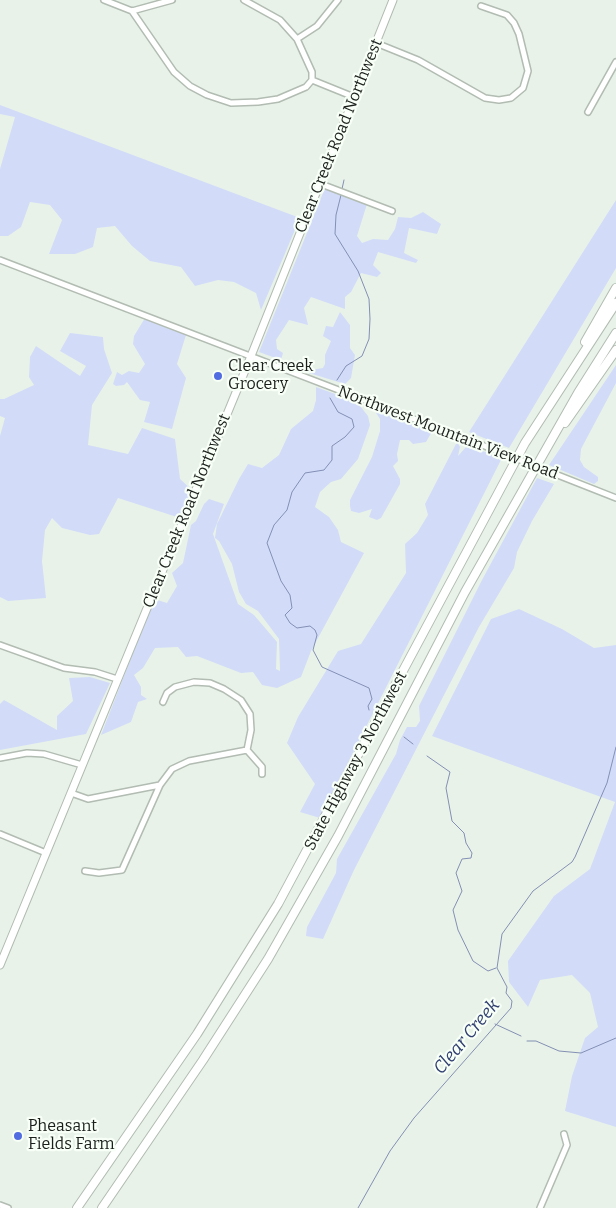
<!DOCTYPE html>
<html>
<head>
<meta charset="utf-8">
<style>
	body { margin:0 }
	canvas { display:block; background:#e8f2e8 }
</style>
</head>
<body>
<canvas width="616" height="1208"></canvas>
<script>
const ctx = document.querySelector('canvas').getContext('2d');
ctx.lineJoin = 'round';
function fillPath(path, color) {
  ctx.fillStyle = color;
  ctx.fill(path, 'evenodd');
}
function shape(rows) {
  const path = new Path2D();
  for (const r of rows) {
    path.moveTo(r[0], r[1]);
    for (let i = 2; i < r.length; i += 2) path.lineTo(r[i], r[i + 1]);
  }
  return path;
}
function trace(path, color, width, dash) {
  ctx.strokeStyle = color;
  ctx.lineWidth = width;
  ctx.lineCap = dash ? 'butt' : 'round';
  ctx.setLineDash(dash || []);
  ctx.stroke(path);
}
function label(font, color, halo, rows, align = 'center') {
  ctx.font = font + ' Bitter,serif';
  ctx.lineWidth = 4.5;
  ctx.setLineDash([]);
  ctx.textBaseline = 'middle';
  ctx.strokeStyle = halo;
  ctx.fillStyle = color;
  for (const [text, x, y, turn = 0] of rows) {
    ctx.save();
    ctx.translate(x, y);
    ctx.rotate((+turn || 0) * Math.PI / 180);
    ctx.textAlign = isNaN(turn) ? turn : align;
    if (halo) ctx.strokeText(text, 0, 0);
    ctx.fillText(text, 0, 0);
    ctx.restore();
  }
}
fillPath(shape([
	[0,105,300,218,261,310,256,293,234,282,218,280,195,286,181,267,150,261,132,246,115,226,97,228,93,247,75,254,49,254,62,220,50,205,30,202,21,227,8,236,0,236,0,169,15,117,0,114],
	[325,188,367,204,357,236,362,243,373,239,388,240,395,229,398,217,411,218,423,212,441,224,437,234,409,228,404,253,418,260,416,263,378,252,373,265,381,273,377,277,361,273,351,292,345,297,345,309,311,297,304,308,308,325,289,320,276,340,277,349,283,353,281,360,259,352],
	[616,200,616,268,509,448,469,432],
	[340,312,350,325,350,348,355,355,351,378,345,384,309,373,311,370,323,368,325,364,325,355,331,341,323,336,326,326,333,327],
	[145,318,186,335,177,364,186,378,172,429,144,422,150,402,140,400,127,382,124,385,116,386,113,384,117,372,122,375,129,371,139,373,145,364,133,344,134,336],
	[70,333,103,337,104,349,112,373,92,405,88,445,128,454,142,428,175,439,180,479,191,489,180,518,118,498,99,534,90,535,62,528,52,518,45,530,42,561,46,598,8,601,0,597,0,436,5,418,0,416,0,399,4,399,34,385,29,377,30,357,36,346,80,376,86,366,60,351],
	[616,365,616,383,581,449,580,460,584,467,598,477,598,481,594,484,549,465],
	[316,387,357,402,368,416,370,425,358,459,341,479,331,482,320,492,315,507,329,517,338,530,341,542,364,553,311,651,301,677,277,688,262,685,253,672,241,673,197,656,186,657,178,647,155,648,143,668,134,675,141,687,141,695,147,699,138,702,131,722,101,735,154,599,167,603,177,586,172,573,183,563,191,525,196,521,204,504,209,499,224,504,213,534,238,604,254,615,277,642,276,669,280,671,279,639,258,611,246,604,239,592,232,564,219,541,215,538,217,524,239,479,248,464,262,468,279,455,291,429,313,411,316,400],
	[373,408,433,430,426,442,413,444,409,440,400,440,397,454,398,461,393,466,400,479,400,484,381,518,377,520,369,517,372,509,359,513,351,511,350,506,350,500,372,457,380,431,380,419],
	[457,442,460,447,458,456,466,447,490,453,501,460,320,818,300,812,315,784,287,743,298,717,338,651,361,644,406,573,405,544,417,533,428,515,425,504],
	[537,478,554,484,532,521,517,552,514,568,479,627,354,870,323,939,306,936,307,927,336,873,337,859,396,754,400,740,407,727,416,727,420,721,419,706,482,580],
	[519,609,562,629,594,648,616,645,616,1127,565,1111,572,1076,585,1038,598,1027,590,993,572,975,540,980,528,1007,509,982,508,961,554,896,590,869,615,802,432,736,491,619],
	[90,677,110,683,86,734,0,750,0,704,4,700,57,730,57,716,73,701,69,678]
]), '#d2dcf9');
trace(shape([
	[342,189,344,180],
	[337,380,346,366,362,356,369,339,370,319,369,299,358,271,335,234,336,215,341,195],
	[330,398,338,412,352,419,354,427,345,437,332,446,332,460,324,470,305,473,292,492,287,510,274,525,267,543,281,581,290,595,292,608,285,615,290,623,297,628,310,626,315,630,317,635,313,650,322,667,369,688,372,699,368,706,369,710],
	[404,737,413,744],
	[427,756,450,772,446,788,452,821,464,833,466,843,472,853,471,858,462,859,456,873,462,891,453,910,458,930,473,961,488,971,496,968],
	[495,1024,521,1036],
	[527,1041,536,1041,559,1051,581,1053,616,1038],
	[358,1208,390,1151,414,1118,511,1008,512,1001,506,993,507,987,497,968,502,934,533,891,572,862,575,857,607,783,616,747]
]), '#838fb4', 1);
const minor = shape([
	[104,0,132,11,172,0],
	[132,11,174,72,190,86,207,95,231,103,258,102,278,99,306,87,312,80,312,72,297,39,280,20,244,0],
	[297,39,317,26,338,0],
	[376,43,418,60,485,98,499,100,511,98,523,88,528,71,519,34,514,23,507,15,481,6],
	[312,80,354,97],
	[588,112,616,62],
	[321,184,392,211],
	[0,260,495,450],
	[550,472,616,498],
	[0,645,64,668,95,672,117,679],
	[163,702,167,693,175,687,194,682,210,683,224,689,241,700,250,714,251,730,247,750],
	[247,750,262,767,262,774],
	[0,758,27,753,44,754,82,765],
	[71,793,88,799,160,785],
	[0,834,46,853],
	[85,871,99,873,122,870,160,785,172,769,189,761,247,750],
	[0,1205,8,1208],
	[540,1208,567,1145,564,1134]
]);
const major = shape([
	[0,965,251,356,393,0]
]);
const highway = shape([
	[585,342,616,288],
	[565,423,616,350],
	[77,1208,197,1034,278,904,525,443,616,303],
	[102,1208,203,1060,268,959,338,836,465,592,578,393,616,333]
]);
trace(minor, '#b2bcb2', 8);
trace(major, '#b2bcb2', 9);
trace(highway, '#b2bcb2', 10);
trace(minor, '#fff', 5);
trace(major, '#fff', 7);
trace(highway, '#fff', 8);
const minorBridge = shape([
	[495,450,550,472]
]);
trace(minorBridge, '#b2bcb2', 8, []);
trace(minorBridge, '#fff', 5);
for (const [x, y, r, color] of [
	[218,376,5,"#516be0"],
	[18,1136,5,"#516be0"]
]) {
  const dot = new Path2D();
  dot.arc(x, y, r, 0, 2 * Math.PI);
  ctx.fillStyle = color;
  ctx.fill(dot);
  trace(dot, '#f7fff7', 2);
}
label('16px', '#1b1f1b', '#f7fff7', [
	["Clear Creek Road Northwest",339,136,-68],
	["Northwest Mountain View Road",448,433,21],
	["Clear Creek Road Northwest",187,511,-68],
	["State Highway 3 Northwest",356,761,-62]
]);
label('16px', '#1b1f1b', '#f7fff7', [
	["Clear Creek",228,367],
	["Grocery",228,385],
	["Pheasant",28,1127],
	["Fields Farm",28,1145]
], 'left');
label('italic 18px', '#313f71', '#f7fff7', [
	["Clear Creek",467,1037,-50]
]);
</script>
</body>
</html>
